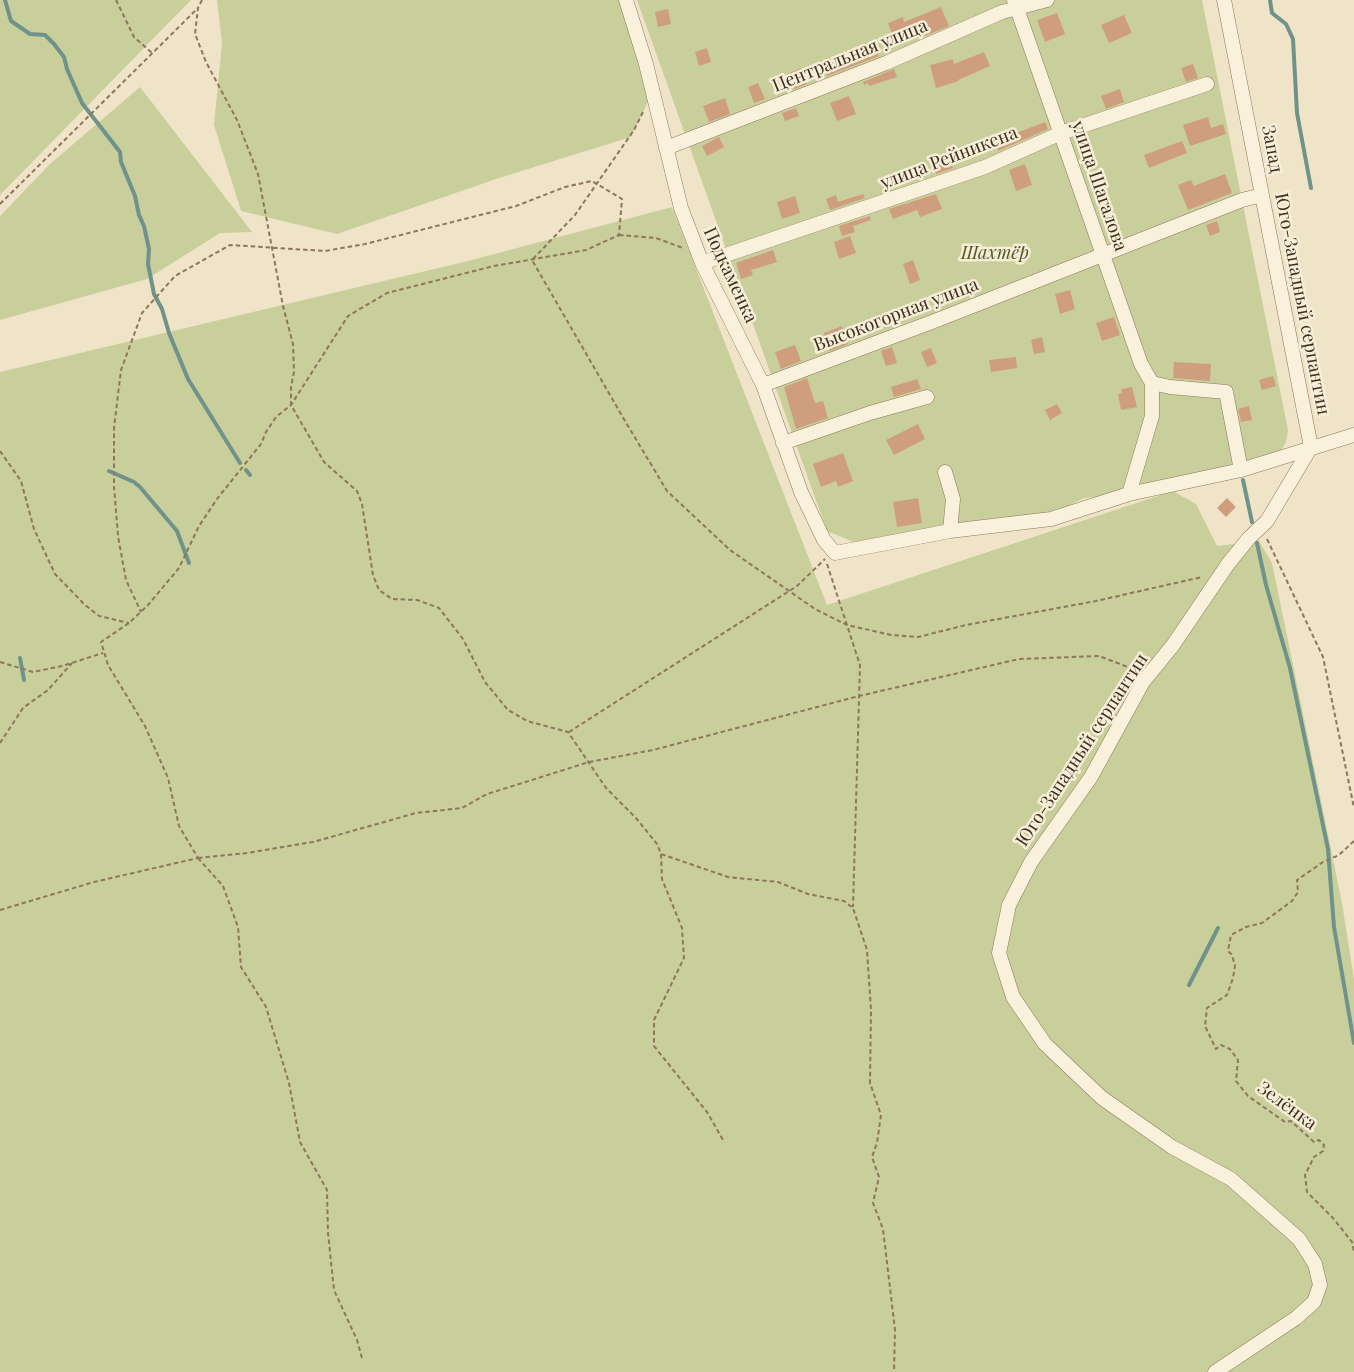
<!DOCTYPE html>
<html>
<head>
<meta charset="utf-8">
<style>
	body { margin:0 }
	canvas { display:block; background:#f0e4c8 }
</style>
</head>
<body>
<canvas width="1354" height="1372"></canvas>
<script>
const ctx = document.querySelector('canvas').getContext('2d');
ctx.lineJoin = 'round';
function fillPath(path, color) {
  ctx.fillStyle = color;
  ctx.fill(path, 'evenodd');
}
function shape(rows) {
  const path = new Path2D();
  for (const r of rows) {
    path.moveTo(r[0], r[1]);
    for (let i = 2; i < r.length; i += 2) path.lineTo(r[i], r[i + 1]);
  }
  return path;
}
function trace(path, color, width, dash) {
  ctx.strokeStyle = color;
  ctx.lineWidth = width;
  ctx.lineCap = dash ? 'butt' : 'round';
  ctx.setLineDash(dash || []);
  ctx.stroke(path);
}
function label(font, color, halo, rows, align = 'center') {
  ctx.font = font + ' "Playfair Display",serif';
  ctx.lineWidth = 5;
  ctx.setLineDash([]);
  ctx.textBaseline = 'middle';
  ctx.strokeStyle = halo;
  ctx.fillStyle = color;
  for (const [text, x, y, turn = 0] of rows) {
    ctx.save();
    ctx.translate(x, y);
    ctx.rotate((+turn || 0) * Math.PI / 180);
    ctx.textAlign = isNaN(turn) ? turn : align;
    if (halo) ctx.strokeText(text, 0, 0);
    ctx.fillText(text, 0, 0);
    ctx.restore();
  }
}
fillPath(shape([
	[0,0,191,0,0,195],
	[217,0,626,0,653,91,631,137,499,178,337,234,241,211,214,125,222,43],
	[637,0,1202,0,1288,430,1286,442,1281,451,1233,466,1122,495,1084,498,1056,512,856,543,827,531],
	[140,87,252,232,220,233,147,279,0,320,0,216,50,164],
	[672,207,827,605,1173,491,1196,504,1217,546,1259,541,1272,563,1342,903,1354,979,1354,1372,0,1372,0,372,468,261]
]), '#c9cf9b');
trace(shape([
	[5,0,11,21,30,34,45,35,54,44,64,57,67,69,82,103,120,152,121,162,135,196,139,215,144,226,149,249,148,264,154,294,162,309,169,333,188,379,240,463],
	[1270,0,1272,13,1286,24,1293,39,1297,113,1311,188],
	[246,470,250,475],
	[109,471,134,482,140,487,177,531,189,563],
	[1243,480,1252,522],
	[1257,543,1266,585,1290,668,1328,849,1334,927,1354,1043],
	[20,658,24,680],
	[1189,985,1218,928]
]), '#6f938a', 4);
fillPath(shape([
	[941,7,949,26,925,36,922,30,895,41,888,23,903,17,904,22],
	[668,9,671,24,658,27,655,12],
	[1057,13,1065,34,1045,42,1037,20],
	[1124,15,1132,33,1109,43,1101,25],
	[707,48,711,62,699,66,695,52],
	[876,48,879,56,827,76,822,63,838,56,841,61],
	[984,52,990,66,958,80,959,81,936,88,930,65,953,59,954,64],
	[1193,64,1198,78,1186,82,1181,68],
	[801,68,807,84,794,89,787,74],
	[894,69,897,77,869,86,868,83,864,85,863,82],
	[758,83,765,99,754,103,748,87],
	[1120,89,1124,102,1106,109,1101,96],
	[849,96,856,114,837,121,830,103],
	[725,98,730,114,709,122,703,106],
	[796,108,799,116,785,121,782,113],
	[1208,117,1211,128,1223,124,1226,134,1190,146,1183,125],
	[1045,122,1048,129,998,151,993,138,1012,130,1014,134],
	[719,137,724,147,707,156,702,146],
	[1182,141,1187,153,1149,168,1144,155],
	[950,156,953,168,936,174,932,161],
	[1025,164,1032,185,1016,191,1009,170],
	[1225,174,1232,193,1188,210,1178,185,1191,180,1194,186],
	[863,194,865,198,830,210,826,199,836,195,838,202],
	[936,194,942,209,920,217,917,210,893,219,889,209],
	[795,196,800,213,782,219,777,202],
	[870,216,871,220,853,226,855,232,842,236,839,226],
	[1217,221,1220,232,1210,236,1206,225],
	[850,236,856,253,839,259,834,242],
	[773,250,777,262,751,270,753,275,741,279,736,263],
	[913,260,920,280,910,284,903,264],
	[1070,290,1075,309,1060,314,1055,294],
	[1114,317,1120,335,1102,341,1096,323],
	[842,326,848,344,830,351,824,333],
	[1042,337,1045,352,1034,354,1031,340],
	[795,345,801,361,781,369,775,352],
	[892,347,897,363,886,366,881,351],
	[931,348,937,363,927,367,921,352],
	[1016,357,1017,368,991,372,989,360],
	[1174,362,1211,364,1210,381,1173,378],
	[1273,376,1276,386,1262,390,1259,380],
	[807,378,815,403,823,401,828,418,796,429,784,387],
	[917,379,921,389,894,397,891,387],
	[1132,387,1137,407,1121,410,1118,394,1122,393,1121,389],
	[1057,404,1062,413,1050,420,1045,410],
	[1249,406,1252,420,1241,422,1238,409],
	[918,424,925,439,894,455,886,440],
	[843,453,853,481,838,487,836,481,821,487,813,464],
	[918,498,922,523,897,527,893,502],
	[1227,498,1236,507,1226,517,1217,508]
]), '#cf9f7d');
const minor = shape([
	[626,0,646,64,681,208,702,263,763,385,801,492,824,540,835,553,950,531,1051,519,1129,494,1241,470,1354,435],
	[1014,0,1141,364,1152,383],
	[666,148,886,63,1002,12,1047,0],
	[702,263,985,167,1061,133,1207,84],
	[1152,383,1170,387,1226,392,1241,470],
	[763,385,932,322,1242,200,1262,195],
	[783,443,870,413,927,397],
	[945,472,953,499,950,531],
	[1129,494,1152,416,1152,383],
	[1215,1372,1296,1318,1314,1302,1320,1285,1315,1264,1299,1239,1231,1179,1172,1147,1102,1098,1045,1044,1013,997,999,953,1009,905,1031,862,1091,777,1143,682,1173,645,1228,564,1249,538,1267,521,1311,447,1224,0]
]);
trace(minor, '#8d765c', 15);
trace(shape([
	[116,0,134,37,152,53],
	[202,0,198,8,195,34,206,62,237,120,258,174,283,306,293,344,294,372,291,387,291,405,324,462,357,491,362,504,373,575,379,590,392,599,417,600,439,608,463,639,485,682,508,710,527,721,568,732,606,788,636,818,657,844,661,854,728,877,778,882,808,894,844,901,853,908,867,950,871,1010,870,1083,881,1115,877,1143,872,1157,879,1177,873,1203,883,1229,895,1330,894,1372],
	[643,112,634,130,575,215,532,260,625,421,667,491,730,550,815,609,847,625,891,635,918,637,966,625,1096,601,1202,577],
	[0,204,198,8],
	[619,235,656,238,683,248],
	[0,451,21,481,34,529,55,574,85,605,99,616,129,623],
	[1267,539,1323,657,1354,808],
	[827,564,860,665,853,907],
	[0,662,33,672,62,666,103,653],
	[569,732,797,586,825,559],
	[0,743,23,708,48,690,72,663],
	[1354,841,1339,855,1323,862,1297,880,1298,892,1292,901,1262,923,1246,927,1231,935,1228,951,1232,955,1235,966,1233,978,1227,995,1207,1008,1205,1026,1216,1049,1221,1045,1230,1049,1238,1060,1236,1081,1248,1096,1285,1122,1291,1121,1314,1142,1319,1140,1324,1145,1323,1151,1314,1157,1305,1175,1307,1192,1333,1218,1352,1242,1354,1252],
	[661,854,662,879,682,928,684,958,654,1020,654,1046,707,1112,723,1140],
	[198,858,247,853,313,842,416,813,462,808,487,794,589,762,653,750,859,696,1019,659,1099,656,1133,669,1135,672],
	[198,858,223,886,238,927,241,967,266,1007,289,1083,300,1142,327,1190,328,1233,334,1290,357,1340,362,1358],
	[0,910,94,882,198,858,179,826,168,778,145,726,108,665,101,642,129,623,148,605,179,568,199,526,217,499,261,444,266,432,276,417,291,405,348,316,387,293,494,266,586,250,619,235,622,199,592,181,565,187,516,206,365,244,325,251,230,245,175,276,142,313,121,370,114,428,114,486,118,536,126,580,141,612]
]), '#8d765c', 2, [4.5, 3]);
trace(minor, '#faf1dc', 14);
label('18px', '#3d2e20', '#f7eed8', [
	["Центральная улица",850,56,-22],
	["Запад",1272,149,79],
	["улица Рейникена",949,158,-21],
	["улица Шагалова",1099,186,71],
	["Подкаменка",730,275,65],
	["Юго-Западный серпантин",1302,304,79],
	["Высокогорная улица",896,315,-21],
	["Юго-Западный серпантин",1082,750,-57],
	["Зелёнка",1287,1106,36]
]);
label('italic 18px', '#4d5a26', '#f7eed8', [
	["Шахтёр",995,253]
]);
</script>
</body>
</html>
